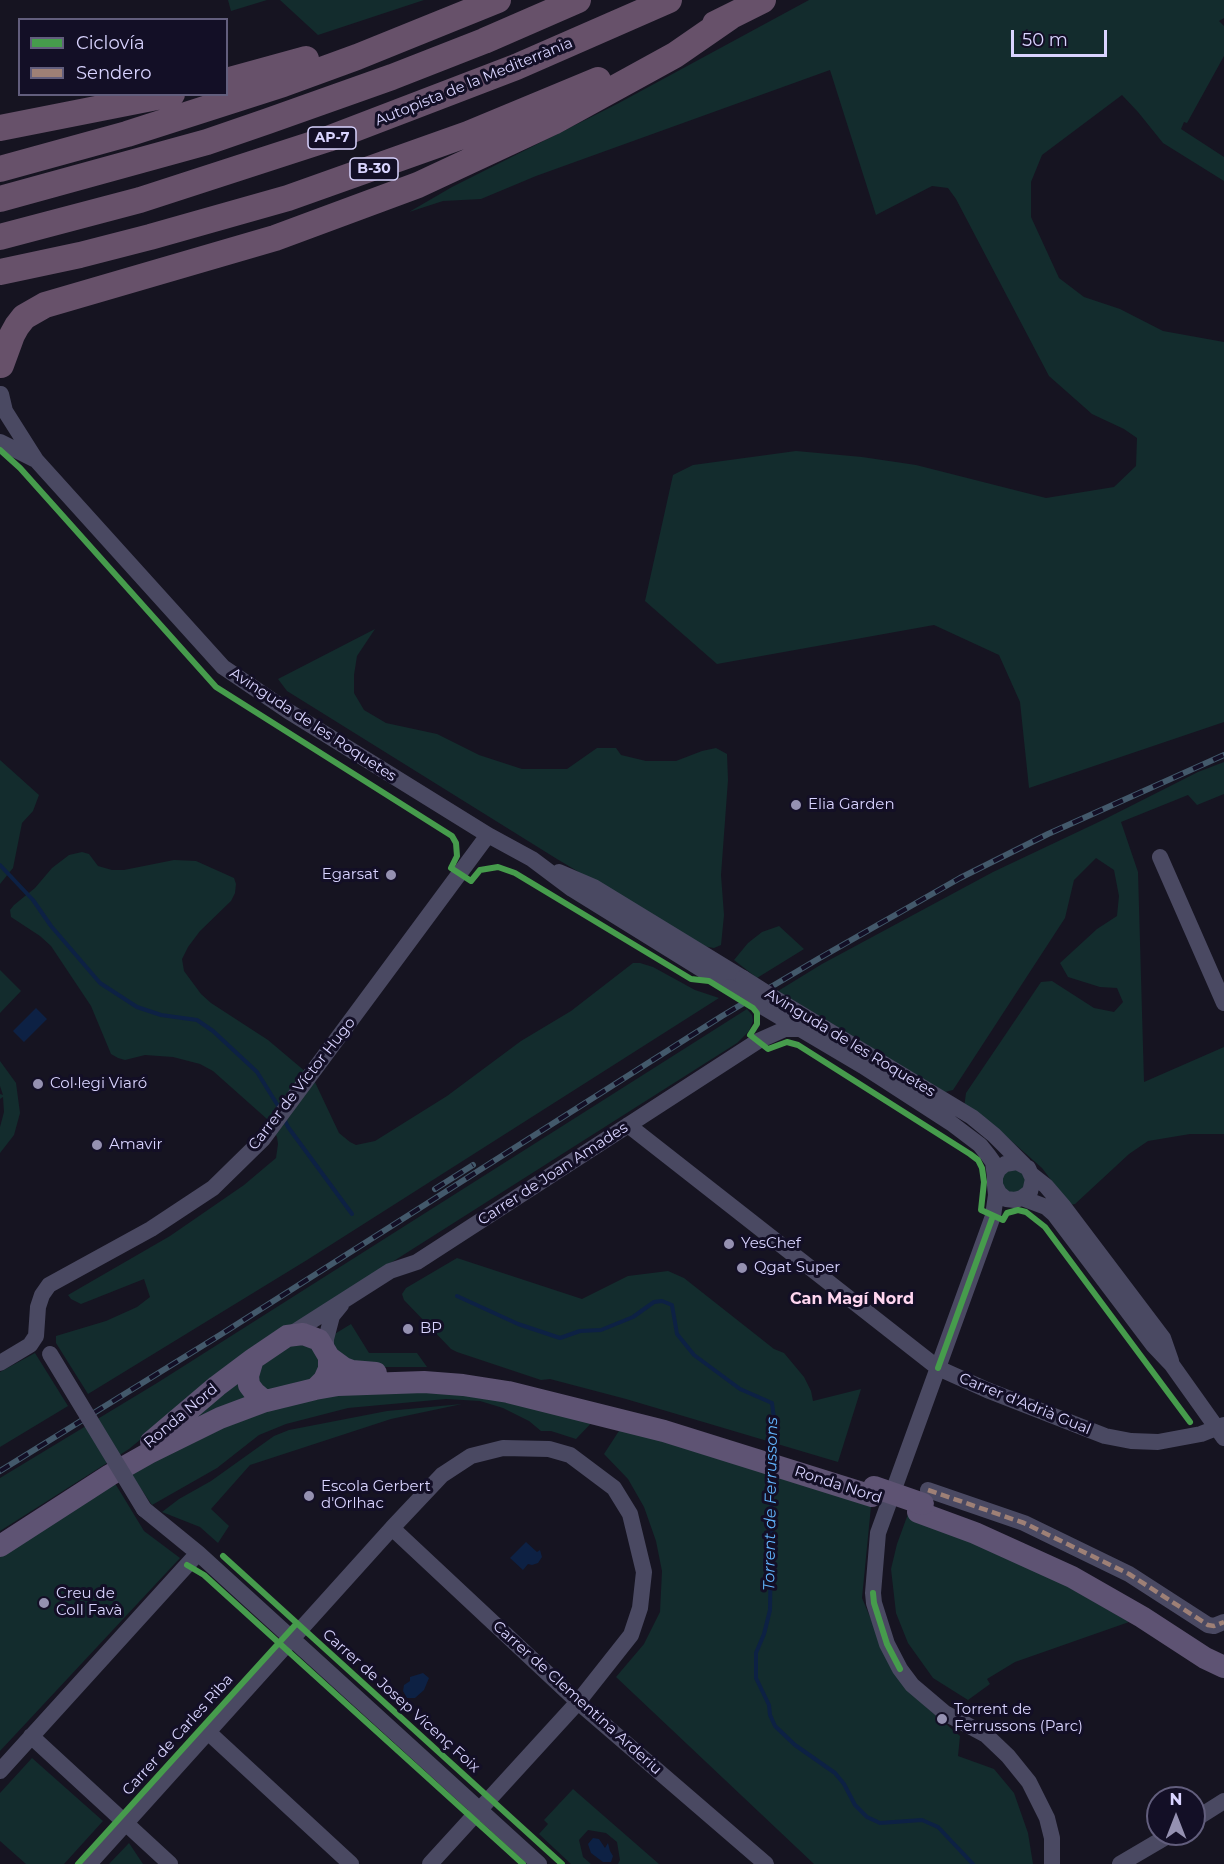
<!DOCTYPE html>
<html>
<head>
<meta charset="utf-8">
<style>
	body { margin:0 }
	#map { position:relative; width:1224px; height:1864px; overflow:hidden; background:#161421; font-family:Montserrat,sans-serif }
	canvas { display:block }
	.legend { position:absolute; left:18px; top:18px; width:210px; height:78px; box-sizing:border-box; background:#130f26; border:2px solid #625e7d; margin:0; padding:8px 10px; list-style:none; font-size:18px; color:#d9d4ff }
	.legend li { display:flex; align-items:center; gap:12px; height:30px }
	.legend b { width:30px; border:2px solid #625e7d }
	.north { position:absolute; left:1146px; top:1786px; width:60px; height:60px; box-sizing:border-box; background:#130f26; border:2px solid #625e7d; border-radius:50%; rotate:0deg; font-size:16px; font-weight:700; line-height:24px; text-align:center; color:#d9d4ff }
	.north::after { content:''; display:block; margin:auto; width:21px; height:27px; background:#9591b1; clip-path:polygon(50% 0,100% 100%,50% 72%,0 100%) }
	.scale { position:absolute; left:1011px; top:30px; width:96px; height:27px; box-sizing:border-box; border:3px solid #d9d4ff; border-top:0; padding-left:8px; font-size:18px; line-height:21px; white-space:nowrap; color:#d9d4ff; -webkit-text-stroke:4px #130f26; paint-order:stroke }
</style>
</head>
<body>
<div id="map">
<canvas width="1224" height="1864"></canvas>
<ul class="legend">
<li><b style="height:8px;background:#469c4c"></b>Ciclovía</li>
<li><b style="height:8px;background:#9e8076"></b>Sendero</li>
</ul>
<div class="north">N</div>
<div class="scale">50 m</div>
</div>
<script>
const ctx = document.querySelector('canvas').getContext('2d');
ctx.lineJoin = 'round';
function fillPath(path, color) {
  ctx.fillStyle = color;
  ctx.fill(path, 'evenodd');
}
function shape(rows) {
  const path = new Path2D();
  for (const r of rows) {
    path.moveTo(r[0], r[1]);
    for (let i = 2; i < r.length; i += 2) path.lineTo(r[i], r[i + 1]);
  }
  return path;
}
function trace(path, color, width, dash) {
  ctx.strokeStyle = color;
  ctx.lineWidth = width;
  ctx.lineCap = dash ? 'butt' : 'round';
  ctx.setLineDash(dash || []);
  ctx.stroke(path);
}
function label(font, color, halo, rows, align = 'center') {
  ctx.font = font + ' Montserrat,sans-serif';
  ctx.lineWidth = 6;
  ctx.setLineDash([]);
  ctx.textBaseline = 'middle';
  ctx.strokeStyle = halo;
  ctx.fillStyle = color;
  for (const [text, x, y, turn = 0] of rows) {
    ctx.save();
    ctx.translate(x, y);
    ctx.rotate((+turn || 0) * Math.PI / 180);
    ctx.textAlign = isNaN(turn) ? turn : align;
    if (halo) ctx.strokeText(text, 0, 0);
    ctx.fillText(text, 0, 0);
    ctx.restore();
  }
}
fillPath(shape([
	[228,0,267,0,231,11],
	[280,0,424,0,318,35],
	[809,0,1224,0,1224,18,1219,21,1224,26,1224,56,1187,123,1184,122,1181,129,1224,157,1224,181,1163,143,1138,112,1122,95,1042,155,1031,182,1031,217,1059,278,1084,297,1120,309,1163,331,1224,342,1224,722,1029,788,1020,702,999,655,934,625,717,664,645,601,673,475,693,465,796,451,862,457,916,465,1046,498,1114,487,1136,466,1137,438,1124,429,1092,414,1049,376,956,199,948,188,932,186,876,215,830,70,536,176,481,199,443,201,409,212,452,187,617,104],
	[375,629,357,656,354,675,354,693,364,710,386,723,437,734,479,755,522,769,567,769,597,748,616,748,621,755,646,761,676,761,702,751,716,748,727,754,728,780,721,875,724,915,721,945,714,948,703,946,557,859,287,691,278,679],
	[0,760,39,795,33,811,22,823,13,868,0,884],
	[1224,762,1224,794,1197,805,1188,795,1121,822,1138,872,1144,1082,1224,1047,1224,1134,1190,1134,1148,1141,1129,1154,1075,1204,1070,1205,1042,1168,991,1123,964,1108,966,1093,1041,982,1052,981,1094,1008,1114,1012,1123,1002,1117,988,1100,987,1068,977,1060,963,1097,929,1117,916,1119,896,1114,870,1096,858,1074,880,1065,918,953,1090,945,1092,778,991,822,964,993,872,1105,819,1198,772],
	[82,852,89,854,98,866,112,870,124,870,174,860,196,861,234,878,236,884,235,893,231,901,200,931,188,947,182,959,184,971,201,994,211,1003,268,1040,313,1078,339,1133,350,1142,356,1145,375,1141,447,1096,521,1041,571,1011,633,963,640,963,653,967,695,990,719,998,307,1260,88,1394,56,1343,56,1336,106,1321,137,1307,150,1297,144,1279,81,1304,71,1299,68,1295,170,1236,244,1185,276,1158,278,1144,277,1137,267,1119,213,1071,200,1064,173,1057,145,1055,125,1060,118,1058,111,1054,91,1006,51,946,40,936,11,917,10,910,14,905,35,888,52,868,69,855],
	[779,926,804,949,757,978,734,960,748,943,762,932],
	[0,970,21,991,0,1013],
	[747,1009,752,1015,753,1021,749,1031,737,1043,230,1365,129,1449,0,1531,0,1478,157,1383],
	[0,1061,16,1083,20,1113,14,1135,0,1153,0,1127,4,1112,3,1097,0,1099,0,1094,3,1095,0,1086],
	[1008,1170,1020,1170,1026,1180,1021,1192,1008,1192,1001,1184,1004,1174],
	[457,1258,582,1299,628,1276,668,1271,684,1278,774,1349,784,1353,804,1377,811,1391,813,1401,861,1389,838,1462,626,1399,550,1379,541,1380,457,1352,451,1349,404,1300,402,1294,406,1288],
	[351,1324,369,1353,417,1353,427,1367,363,1367,335,1354,333,1335],
	[307,1342,323,1359,314,1381,274,1393,257,1388,261,1361,284,1346],
	[35,1353,68,1406,0,1447,0,1372],
	[243,1375,250,1398,166,1438],
	[380,1383,600,1414,576,1439,551,1431,541,1431,529,1421,503,1408,480,1401,446,1399,348,1408,286,1424,259,1435,217,1468,152,1505,126,1467,220,1418],
	[462,1404,391,1419,250,1465,211,1509,229,1526,218,1543,200,1527,162,1512,179,1499,211,1481,274,1436,289,1430,387,1411],
	[626,1420,872,1496,862,1598,887,1657,926,1707,960,1736,958,1756,994,1769,1014,1793,1028,1833,1033,1864,814,1864,616,1677,644,1644,660,1612,662,1571,656,1541,644,1507,628,1479,604,1454],
	[110,1475,144,1531,180,1558,0,1751,0,1546],
	[908,1514,1006,1551,1129,1622,1015,1662,987,1679,990,1684,968,1700,933,1678,908,1643,896,1613,891,1569,897,1544],
	[32,1758,103,1821,64,1864,26,1864,0,1841,0,1793],
	[573,1789,659,1864,618,1864,620,1860,617,1842,606,1833,588,1830,579,1840,583,1857,591,1864,571,1864,539,1834,548,1824,544,1820],
	[129,1843,143,1864,109,1864]
]), '#132c2d');
fillPath(shape([
	[36,1008,47,1019,24,1042,13,1031],
	[526,1542,537,1552,540,1550,542,1557,538,1563,532,1565,528,1564,523,1570,510,1558],
	[423,1673,429,1678,424,1690,415,1698,407,1698,403,1691,404,1685,410,1681,410,1677],
	[593,1838,599,1839,605,1848,608,1843,610,1851,613,1856,611,1862,603,1862,591,1853,588,1844]
]), '#0d2144');
trace(shape([
	[0,865,33,900,51,926,100,983,137,1007,161,1015,197,1020,213,1031,257,1072,280,1109],
	[284,1118,288,1127,352,1214],
	[457,1296,518,1324,560,1338,580,1331,601,1330,633,1317,654,1302,662,1301,672,1305,677,1334,694,1355,740,1389,772,1403,775,1426,774,1457],
	[772,1474,770,1610,764,1634,756,1653,756,1678,769,1705,770,1715,775,1726,795,1745,835,1773,844,1784,855,1805,867,1817,880,1823,922,1820,938,1827,973,1864]
]), '#0d2144', 4);
trace(shape([
	[1,394,5,411,36,460,223,667,288,711,488,835,532,859,572,889,730,987],
	[0,442,34,459],
	[1160,857,1224,1003],
	[559,872,594,887,743,978],
	[773,997,972,1117,994,1135,1024,1165],
	[760,1005,863,1066,951,1123,980,1145,988,1155,993,1162,995,1177],
	[628,1125,938,1368,987,1390,1105,1436,1131,1441,1158,1442,1201,1434,1224,1425],
	[1032,1175,1046,1186,1064,1207,1163,1338,1171,1361],
	[995,1185,999,1193,1006,1199,1015,1200,1022,1198,1030,1192,1033,1179,1028,1168,1017,1162,1005,1164,998,1170,995,1177,995,1185,996,1195,993,1216,878,1533,873,1593,874,1603,887,1644,900,1669,912,1685,945,1713,986,1735,1008,1756,1029,1782,1047,1818,1052,1838,1052,1864],
	[1022,1198,1046,1207,1054,1214,1153,1345,1172,1365,1224,1438],
	[36,1336,38,1307,42,1295,49,1285,151,1229,213,1188,263,1139,488,835],
	[288,1336,390,1271,417,1262,758,1041,785,1029,799,1029],
	[326,1351,326,1339,332,1316,341,1305],
	[0,1363,30,1345,36,1336],
	[928,1490,1024,1523,1129,1574,1208,1625,1214,1626,1224,1622],
	[144,1509,198,1553,539,1864],
	[392,1528,578,1702,766,1864],
	[208,1732,351,1864],
	[31,1736,170,1864],
	[0,1771,198,1553],
	[1194,1820,1224,1801],
	[89,1864,392,1528,442,1475,471,1456,503,1448,549,1449,570,1455,614,1488,630,1514,644,1572,640,1608,631,1635,578,1702,430,1864],
	[1120,1864,1171,1834]
]), '#4a4962', 16);
trace(shape([
	[303,1334,319,1340,329,1357,329,1369,324,1380,315,1389,266,1401,261,1398,255,1393,249,1385,248,1376,253,1359,287,1336,303,1334],
	[329,1357,344,1368,352,1371,376,1373],
	[315,1389,338,1385,424,1382,463,1385,508,1392,664,1431,872,1496],
	[151,1442,217,1386,253,1359],
	[918,1512,975,1533,1072,1577,1142,1617,1205,1658,1224,1667],
	[0,1546,110,1475,149,1453,220,1418,268,1400]
]), '#5e5373', 22);
trace(shape([
	[715,24,763,0],
	[226,81,306,59],
	[0,128,172,94],
	[0,169,127,134,283,84,357,57,498,0],
	[0,199,207,142,268,121,392,77,484,41,578,0],
	[0,237,140,200,328,139,516,67,669,0],
	[0,272,80,255,150,237,288,198,468,134,598,80],
	[1,365,12,335,17,326,24,317,45,305,275,238,418,185,553,122,675,55,730,17]
]), '#67516a', 26);
const rail = shape([
	[435,1189,473,1165],
	[0,1471,220,1335,722,1016,818,959,960,878,1048,834,1224,755]
]);
trace(rail, '#43596b', 6);
trace(rail, '#130f26', 4, [11]);
trace(shape([
	[743,978,773,997],
	[730,987,760,1005],
	[50,1354,144,1509]
]), '#4a4962', 16);
trace(shape([
	[874,1487,923,1504]
]), '#5e5373', 22);
trace(shape([
	[928,1490,1024,1523,1129,1574,1208,1625,1214,1626,1224,1622]
]), '#9e8076', 4.5, [9, 4.5]);
trace(shape([
	[0,450,20,468,216,687,452,836,456,843,457,856,451,868,471,881,480,870,498,867,515,873,691,979,709,981,753,1008,757,1013,757,1024,750,1035,768,1049,787,1042,798,1045,970,1154,978,1160,982,1168,984,1182,981,1210,1003,1220,1007,1213,1018,1210,1026,1212,1045,1227,1190,1422],
	[938,1368,993,1216],
	[223,1556,562,1864],
	[187,1565,204,1575,523,1864],
	[873,1593,874,1603,887,1644,900,1669],
	[78,1864,297,1623]
]), '#469c4c', 6);
for (const [x, y, r, color] of [
	[796,805,6,"#9591b1"],
	[391,875,6,"#9591b1"],
	[38,1084,6,"#9591b1"],
	[97,1145,6,"#9591b1"],
	[729,1244,6,"#9591b1"],
	[742,1268,6,"#9591b1"],
	[408,1329,6,"#9591b1"],
	[309,1496,6,"#9591b1"],
	[44,1603,6,"#9591b1"],
	[942,1719,6,"#9591b1"]
]) {
  const dot = new Path2D();
  dot.arc(x, y, r, 0, 2 * Math.PI);
  ctx.fillStyle = color;
  ctx.fill(dot);
  trace(dot, '#130f26', 2);
}
for (const [x, y, w] of [
	[332,138,48],
	[374,169,48]
]) {
  const box = new Path2D();
  box.roundRect(x - w / 2, y - 11, w, 22, 4.5);
  ctx.fillStyle = '#130f26';
  ctx.fill(box);
  trace(box, '#d9d4ff', 1.5);
}
label('bold 14px', '#d9d4ff', null, [
	["AP-7",332,138],
	["B-30",374,169]
]);
label('15px', '#d9d4ff', '#130f26', [
	["Autopista de la Mediterrània",474,82,-22],
	["Avinguda de les Roquetes",313,725,33],
	["Avinguda de les Roquetes",850,1043,31],
	["Carrer de Víctor Hugo",302,1084,-52],
	["Carrer de Joan Amades",553,1174,-33],
	["Carrer d'Adrià Gual",1025,1404,22],
	["Ronda Nord",181,1416,-40],
	["Ronda Nord",838,1485,18],
	["Carrer de Clementina Arderiu",577,1698,42],
	["Carrer de Josep Vicenç Foix",401,1701,42],
	["Carrer de Carles Riba",178,1735,-48]
]);
label('15px', '#d9d4ff', '#130f26', [
	["Elia Garden",808,805],
	["Egarsat",379,875,"right"],
	["Col·legi Viaró",50,1084],
	["Amavir",109,1145],
	["YesChef",741,1244],
	["Qgat Super",754,1268],
	["BP",420,1329],
	["Escola Gerbert",321,1487],
	["d'Orlhac",321,1504],
	["Creu de",56,1594],
	["Coll Favà",56,1611],
	["Torrent de",954,1710],
	["Ferrussons (Parc)",954,1727]
], 'left');
label('bold 16px', '#ffd6f0', '#130f26', [
	["Can Magí Nord",852,1299]
]);
label('italic 16px', '#62b6ff', '#130f26', [
	["Torrent de Ferrussons",771,1504,-89]
]);
</script>
</body>
</html>
